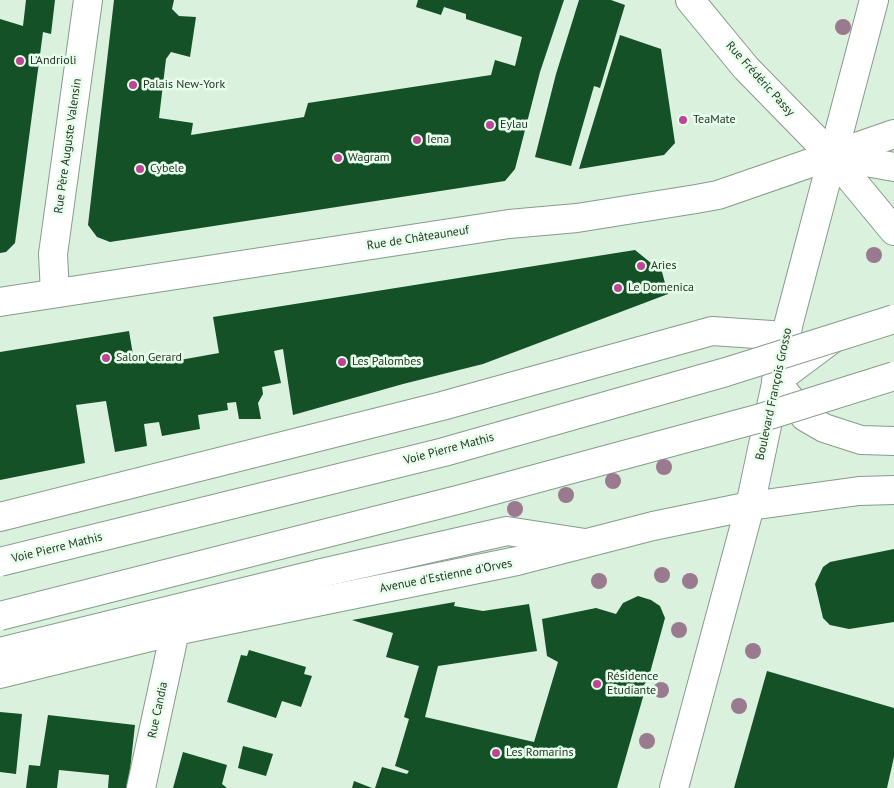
<!DOCTYPE html>
<html>
<head>
<meta charset="utf-8">
<style>
	body { margin:0 }
	canvas { display:block; background:#d9f1dd }
</style>
</head>
<body>
<canvas width="894" height="788"></canvas>
<script>
const ctx = document.querySelector('canvas').getContext('2d');
ctx.lineJoin = 'round';
function fillPath(path, color) {
  ctx.fillStyle = color;
  ctx.fill(path, 'evenodd');
}
function shape(rows) {
  const path = new Path2D();
  for (const r of rows) {
    path.moveTo(r[0], r[1]);
    for (let i = 2; i < r.length; i += 2) path.lineTo(r[i], r[i + 1]);
  }
  return path;
}
function trace(path, color, width, dash) {
  ctx.strokeStyle = color;
  ctx.lineWidth = width;
  ctx.lineCap = dash ? 'butt' : 'round';
  ctx.setLineDash(dash || []);
  ctx.stroke(path);
}
function label(font, color, halo, rows, align = 'center') {
  ctx.font = font + ' "PT Sans",sans-serif';
  ctx.lineWidth = 5;
  ctx.setLineDash([]);
  ctx.textBaseline = 'middle';
  ctx.strokeStyle = halo;
  ctx.fillStyle = color;
  for (const [text, x, y, turn = 0] of rows) {
    ctx.save();
    ctx.translate(x, y);
    ctx.rotate((+turn || 0) * Math.PI / 180);
    ctx.textAlign = isNaN(turn) ? turn : align;
    if (halo) ctx.strokeText(text, 0, 0);
    ctx.fillText(text, 0, 0);
    ctx.restore();
  }
}
fillPath(shape([
	[26,0,55,0,51,34,43,32,15,243,6,252,0,253,0,19,23,26],
	[114,0,174,0,172,9,179,16,196,17,190,57,171,52,166,59,159,118,193,123,191,135,304,117,308,103,491,75,495,60,515,66,522,37,466,19,466,14,444,7,441,15,416,7,418,0,564,0,540,72,515,169,505,181,110,242,97,237,88,225],
	[579,0,611,0,625,5,600,88,594,86,571,166,535,157,556,74],
	[620,35,661,49,675,143,664,155,579,169],
	[635,250,662,272,668,294,483,364,403,384,293,415,283,349,274,351,281,383,262,387,263,394,258,403,261,419,239,419,236,402,227,403,228,410,198,415,200,429,162,436,159,422,144,424,147,446,115,452,106,401,76,405,85,463,0,480,0,352,129,331,134,361,179,355,180,360,219,353,213,317],
	[894,549,894,622,849,629,830,625,823,618,815,584,823,567,830,562],
	[638,596,651,600,660,606,665,618,648,680,643,686,645,690,617,788,375,788,382,767,407,774,409,771,395,766,409,719,404,717,419,666,386,657,393,633,352,620,455,602,454,606,483,611,529,604,537,651,438,666,425,717,534,742,558,662,547,656,542,619,596,608,616,614,623,603],
	[249,650,306,667,304,674,312,676,301,707,282,701,276,718,227,702,241,655,247,656],
	[767,671,894,708,894,757,887,788,734,788],
	[0,712,22,714,16,774,0,772],
	[48,715,135,725,128,788,108,788,109,775,59,770,57,788,26,788,29,765,40,766],
	[243,746,273,754,266,776,238,768],
	[183,752,227,765,222,784,227,788,173,788],
	[354,781,372,788,352,788]
]), '#145126');
const street = shape([
	[55,293,53,254,88,0],
	[0,674,175,631,517,561,653,526,750,506],
	[141,788,175,631]
]);
const secondary = shape([
	[690,0,746,68,832,156],
	[0,302,509,224,577,218,696,199,718,195,894,134],
	[783,390,805,417,824,428,861,440,894,441],
	[750,506,859,491,894,490]
]);
const primary = shape([
	[674,788,750,506,789,322,874,0]
]);
const highway = shape([
	[832,156,894,231],
	[832,156,894,167],
	[776,381,831,340],
	[0,517,442,406,712,331,786,336],
	[0,652,321,573,507,531,585,543]
]);
trace(street, '#869c89', 30);
trace(secondary, '#869c89', 30);
trace(primary, '#869c89', 30);
trace(highway, '#869c89', 30);
trace(street, '#fff', 28);
trace(secondary, '#fff', 28);
trace(primary, '#fff', 28);
trace(highway, '#fff', 28);
const highwayBridge = shape([
	[0,562,444,452,726,372,894,319],
	[0,616,461,499,757,419,894,376]
]);
trace(highwayBridge, '#869c89', 30, []);
trace(highwayBridge, '#fff', 28);
ctx.fillStyle = '#9a7a8e';
for (const [x, y] of [
	[843,27],
	[874,255],
	[664,467],
	[613,481],
	[566,495],
	[515,509],
	[662,575],
	[599,581],
	[690,581],
	[679,630],
	[753,651],
	[661,690],
	[739,706],
	[647,741]
]) {
  ctx.beginPath();
  ctx.arc(x, y, 8, 0, 2 * Math.PI);
  ctx.fill();
}
for (const [x, y, r, color] of [
	[20,61,5,"#bf4496"],
	[133,85,5,"#bf4496"],
	[683,120,5,"#bf4496"],
	[490,125,5,"#bf4496"],
	[417,140,5,"#bf4496"],
	[338,158,5,"#bf4496"],
	[140,169,5,"#bf4496"],
	[641,266,5,"#bf4496"],
	[618,288,5,"#bf4496"],
	[106,358,5,"#bf4496"],
	[342,362,5,"#bf4496"],
	[597,684,5,"#bf4496"],
	[496,753,5,"#bf4496"]
]) {
  const dot = new Path2D();
  dot.arc(x, y, r, 0, 2 * Math.PI);
  ctx.fillStyle = color;
  ctx.fill(dot);
  trace(dot, '#e6ffea', 2);
}
label('12px', '#29322a', '#e6ffea', [
	["L'Andrioli",30,61],
	["Palais New-York",143,85],
	["TeaMate",693,120],
	["Eylau",500,125],
	["Iena",427,140],
	["Wagram",348,158],
	["Cybele",150,169],
	["Aries",651,266],
	["Le Domenica",628,288],
	["Salon Gerard",116,358],
	["Les Palombes",352,362],
	["Résidence",607,677],
	["Etudiante",607,691],
	["Les Romarins",506,753]
], 'left');
label('12px', '#29322a', '#e6ffea', [
	["Rue Frédéric Passy",760,79,48],
	["Rue Père Auguste Valensin",68,146,-82],
	["Rue de Châteauneuf",418,238,-9],
	["Boulevard François Grosso",774,394,-78],
	["Voie Pierre Mathis",449,449,-15],
	["Voie Pierre Mathis",57,548,-14],
	["Avenue d'Estienne d'Orves",446,576,-11],
	["Rue Candia",158,710,-78]
]);
</script>
</body>
</html>
